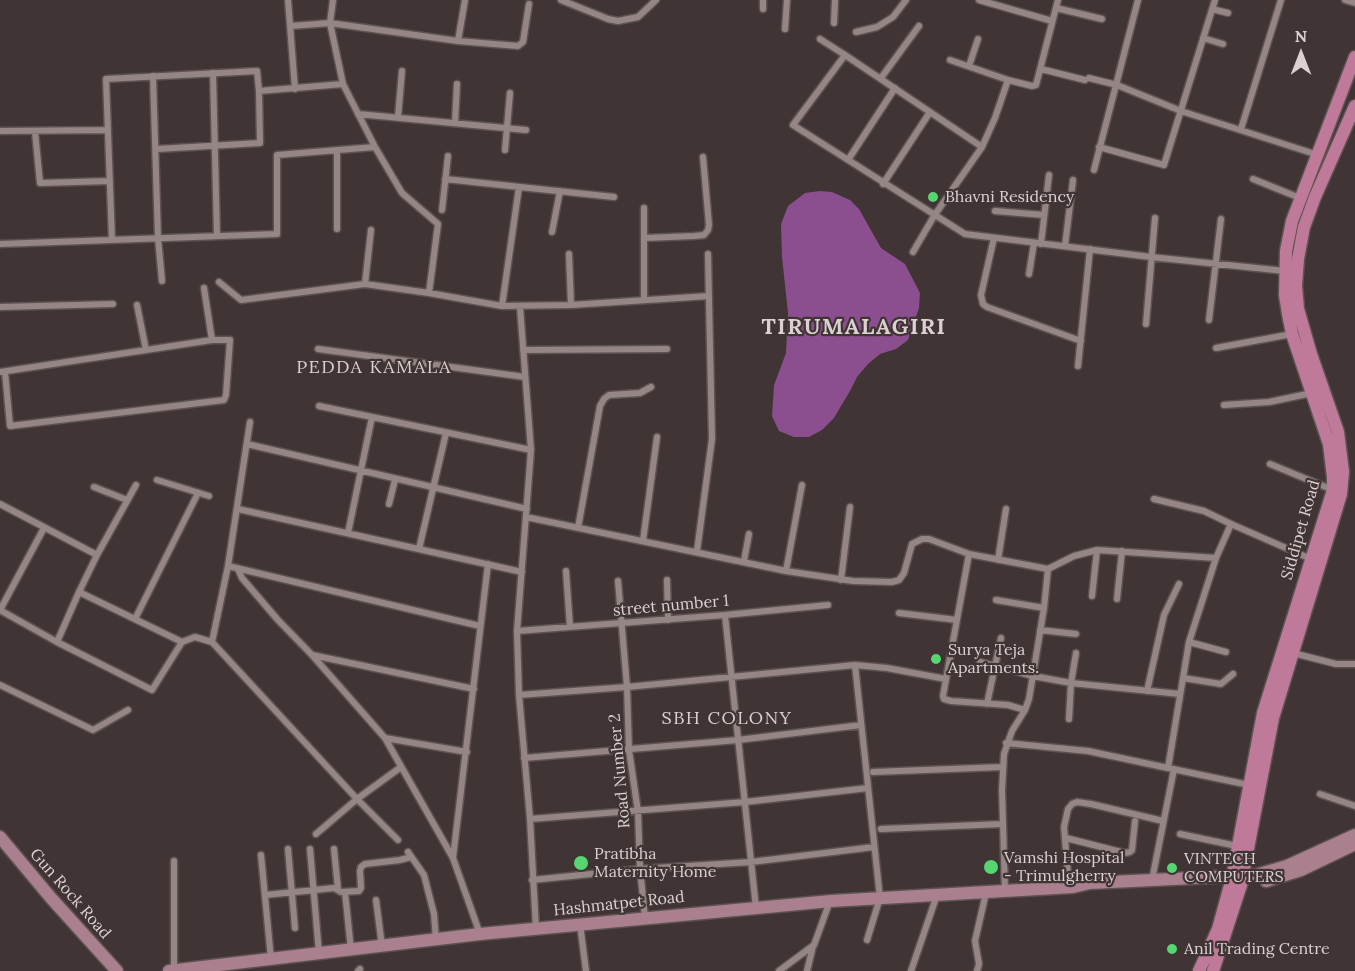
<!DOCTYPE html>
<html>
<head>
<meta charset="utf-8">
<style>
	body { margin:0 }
	#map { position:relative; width:1355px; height:971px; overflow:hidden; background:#413434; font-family:Lora,serif }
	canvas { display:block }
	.north { position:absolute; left:1271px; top:24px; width:60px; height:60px; -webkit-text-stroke:4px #413434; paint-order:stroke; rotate:0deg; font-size:16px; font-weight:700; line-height:24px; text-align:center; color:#dad1d1 }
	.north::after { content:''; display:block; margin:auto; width:21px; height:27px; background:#dad1d1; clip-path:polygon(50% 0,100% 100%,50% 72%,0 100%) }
</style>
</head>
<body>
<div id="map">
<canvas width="1355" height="971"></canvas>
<div class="north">N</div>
</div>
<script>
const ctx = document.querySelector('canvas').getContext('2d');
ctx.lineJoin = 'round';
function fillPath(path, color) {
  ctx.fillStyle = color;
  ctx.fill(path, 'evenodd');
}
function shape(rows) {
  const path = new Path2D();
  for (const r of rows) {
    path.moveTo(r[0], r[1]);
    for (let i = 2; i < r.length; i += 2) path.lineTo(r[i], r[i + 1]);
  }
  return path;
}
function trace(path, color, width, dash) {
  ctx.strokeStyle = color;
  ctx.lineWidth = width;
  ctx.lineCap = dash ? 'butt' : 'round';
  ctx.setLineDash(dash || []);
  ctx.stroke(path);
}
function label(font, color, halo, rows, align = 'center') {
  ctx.font = font + ' Lora,serif';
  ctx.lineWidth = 4.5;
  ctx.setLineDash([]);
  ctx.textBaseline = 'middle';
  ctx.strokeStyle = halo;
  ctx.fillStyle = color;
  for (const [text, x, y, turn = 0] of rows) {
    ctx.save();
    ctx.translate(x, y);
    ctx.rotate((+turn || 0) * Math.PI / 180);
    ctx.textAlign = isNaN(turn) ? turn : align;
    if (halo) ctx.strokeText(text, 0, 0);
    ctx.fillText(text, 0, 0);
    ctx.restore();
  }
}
fillPath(shape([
	[820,191,832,192,850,200,859,209,881,248,905,264,920,293,919,308,908,340,896,349,880,354,868,364,857,377,850,391,834,418,822,430,809,437,794,437,779,431,772,416,774,385,786,353,788,313,782,257,781,224,788,206,805,193]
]), '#8b4e8e');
const street = shape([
	[288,0,295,89],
	[333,0,330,23,343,84],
	[561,0,608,19,618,21,638,17,656,0],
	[979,0,1052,21],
	[1345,0,1355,3],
	[1056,8,1102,19],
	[763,9,763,0],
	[1212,9,1228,13],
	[834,23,835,0],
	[291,26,330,23,458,41,518,46,523,42,529,4],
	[785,29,787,0],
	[856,32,877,27,893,17,906,0],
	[1203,38,1223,44],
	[820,39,845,55,793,125,965,234,1151,257,1285,271],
	[458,41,465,0],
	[845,55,982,147],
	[950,60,1008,80],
	[969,66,978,39],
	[1041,69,1085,80],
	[213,73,217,236],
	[153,76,158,238,162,281],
	[881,78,919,26],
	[1089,78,1117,85,1181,111,1318,155],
	[358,114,526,130],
	[398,117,402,71],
	[455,123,457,84],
	[1241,129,1281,0],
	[0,131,108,130],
	[35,132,40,183,110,181],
	[1099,147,1164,165,1215,0],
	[157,149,260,143,259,91],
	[505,150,510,93],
	[848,160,895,88],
	[1094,170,1138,0],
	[445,179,614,197],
	[1253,179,1300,198],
	[883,184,930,112],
	[644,208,644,299],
	[442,210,448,156],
	[995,211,1044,215],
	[337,229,337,150],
	[552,232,560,191],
	[644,238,694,236,704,235,708,230,709,225,703,157],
	[994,238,981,295,983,304,987,307,1081,341],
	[112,240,106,79,257,71,259,91,343,84,375,147,402,193,438,224,429,293],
	[0,244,277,234,277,155,375,147],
	[1041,244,1049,175],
	[1065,246,1073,180],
	[913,252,934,216,982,147,995,118,1008,80,1032,86,1036,85,1058,0],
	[569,254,571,305],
	[1029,274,1034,243],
	[219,282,241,300,365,284,429,293,502,306,571,305,709,296],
	[365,284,371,230],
	[204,288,212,340],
	[137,305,146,350],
	[502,306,519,187],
	[0,307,113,304],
	[520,307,531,450,517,631,519,695,530,819,536,929],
	[1209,320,1221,219],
	[1146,324,1155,218],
	[1216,348,1292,334],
	[318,349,525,377],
	[523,350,667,349],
	[1078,366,1090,249],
	[0,372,212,340,230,340,226,395,224,400,10,426,5,372],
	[1224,405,1269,402,1312,393],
	[319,406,531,450],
	[250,422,228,566,212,642,357,799,398,840],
	[247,444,527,509],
	[1270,464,1333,490],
	[157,480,209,496],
	[94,487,127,500],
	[1154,499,1204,511,1231,524],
	[0,504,97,555],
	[389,504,395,480],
	[238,509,522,572],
	[526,517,786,571,853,581,892,582,899,580,904,573,912,544,922,539,929,539,969,554,1048,569],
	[578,528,600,406,604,399,609,395,640,393,651,387],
	[348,533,372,417],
	[643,541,657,437],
	[419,549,446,433],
	[697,551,712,439,708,254],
	[969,554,943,696,944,699,951,701,1008,705,1025,710],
	[998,560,1006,509],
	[744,561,749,534],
	[228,566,480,626],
	[238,569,242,578,278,620,312,655],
	[566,571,570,627],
	[786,571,802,485],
	[667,580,668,620],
	[841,580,850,507],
	[618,581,627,687,629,750,638,812,640,869,645,917],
	[79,592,97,555,136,485],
	[1092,596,1097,550],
	[1117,599,1122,551],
	[996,600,1044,608],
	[0,610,57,642,152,690,182,642,195,637,212,642],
	[0,610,44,528],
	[899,613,957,620],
	[725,615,756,908],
	[135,619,198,493],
	[1040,630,1076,634],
	[517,631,725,615,828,605],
	[57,642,79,592,182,642],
	[1189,642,1226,652],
	[1293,653,1336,664,1355,664],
	[980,662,1033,676,1071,683,1180,694],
	[855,665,880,898,867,940],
	[1183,678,1221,684,1233,674],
	[0,685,93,730,128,710],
	[1147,691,1164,615,1179,584],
	[519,695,627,687,855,665,887,668,946,679],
	[987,704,1001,638],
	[1069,719,1071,683,1076,653],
	[385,738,467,752],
	[1006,743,1088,751,1168,768],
	[524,758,738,740,861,725],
	[873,772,1002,767],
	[1249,785,1168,768,1189,642,1216,558,1231,524,1311,559],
	[1320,794,1355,806],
	[530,819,745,802,868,788],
	[881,829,1003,824],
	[316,834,357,799,401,767],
	[1180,834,1237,846],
	[1066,838,1125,853,1130,852,1132,850,1135,821],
	[288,849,295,928],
	[310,849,319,953],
	[334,849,338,889],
	[408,852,424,875,434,914,436,940],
	[261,855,271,959],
	[453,858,385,738,312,655,474,689],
	[532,880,640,869,751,862,874,847],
	[1152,880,1174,769],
	[1069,887,1064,827,1068,809,1072,804,1077,802,1091,804,1163,821],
	[1005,891,1002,790,1004,754,1012,731,1025,710,1029,699,1044,608,1048,569,1074,556,1097,550,1216,558],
	[345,892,351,950],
	[265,895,334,888,341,892,359,891,361,888,360,871,361,867,365,864,400,860,411,857],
	[376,900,382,946],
	[580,924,586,971],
	[480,934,453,858,488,564],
	[174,970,174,861],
	[358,971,360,969],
	[779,971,814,945,830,901],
	[807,971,813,946],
	[911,971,937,895],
	[977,971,979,964,975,941,986,893]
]);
const secondary = shape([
	[0,837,51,898,117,971],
	[1266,881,1301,870,1355,844],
	[169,971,480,934,831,901,1073,887,1090,883,1256,875,1287,866,1355,835]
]);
const primary = shape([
	[1199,971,1218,929,1232,878,1263,713,1333,490,1333,477,1329,444,1292,334,1288,314,1285,295,1286,251,1292,221,1355,57],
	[1213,971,1241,885,1273,718,1341,494,1343,472,1338,432,1311,354,1298,309,1296,286,1298,259,1304,227,1315,197,1355,106]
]);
trace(street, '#5d5252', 9);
trace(secondary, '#5d5252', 15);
trace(primary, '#5d5252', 15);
trace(street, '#958585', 6);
trace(secondary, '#aa7f8e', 12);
trace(primary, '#be7a98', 12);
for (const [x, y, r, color] of [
	[933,197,6,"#55d671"],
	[936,659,6,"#55d671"],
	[581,863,8,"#55d671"],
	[991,867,8,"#55d671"],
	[1172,868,6,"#55d671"],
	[1172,949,6,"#55d671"]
]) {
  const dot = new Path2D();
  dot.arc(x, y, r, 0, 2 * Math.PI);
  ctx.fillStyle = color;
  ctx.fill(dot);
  trace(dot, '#413434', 2);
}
label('16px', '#dad1d1', '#413434', [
	["Bhavni Residency",945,197],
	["Surya Teja",948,650],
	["Apartments.",948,668],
	["Pratibha",594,854],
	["Maternity Home",594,872],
	["Vamshi Hospital",1004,858],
	["- Trimulgherry",1004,876],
	["VINTECH",1184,859],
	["COMPUTERS",1184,877],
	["Anil Trading Centre",1184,949]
], 'left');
label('16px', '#dad1d1', '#413434', [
	["Siddipet Road",1301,530,-74],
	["street number 1",671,606,-5],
	["Road Number 2",620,771,-95],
	["Gun Rock Road",70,894,49],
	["Hashmatpet Road",619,904,-6]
]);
ctx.letterSpacing = '1.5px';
label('18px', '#dad1d1', '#413434', [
	["PEDDA KAMALA",374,368],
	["SBH COLONY",727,719]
]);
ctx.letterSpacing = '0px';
ctx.letterSpacing = '1.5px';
label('bold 22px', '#dad1d1', '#413434', [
	["TIRUMALAGIRI",854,328]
]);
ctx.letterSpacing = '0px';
</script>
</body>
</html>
